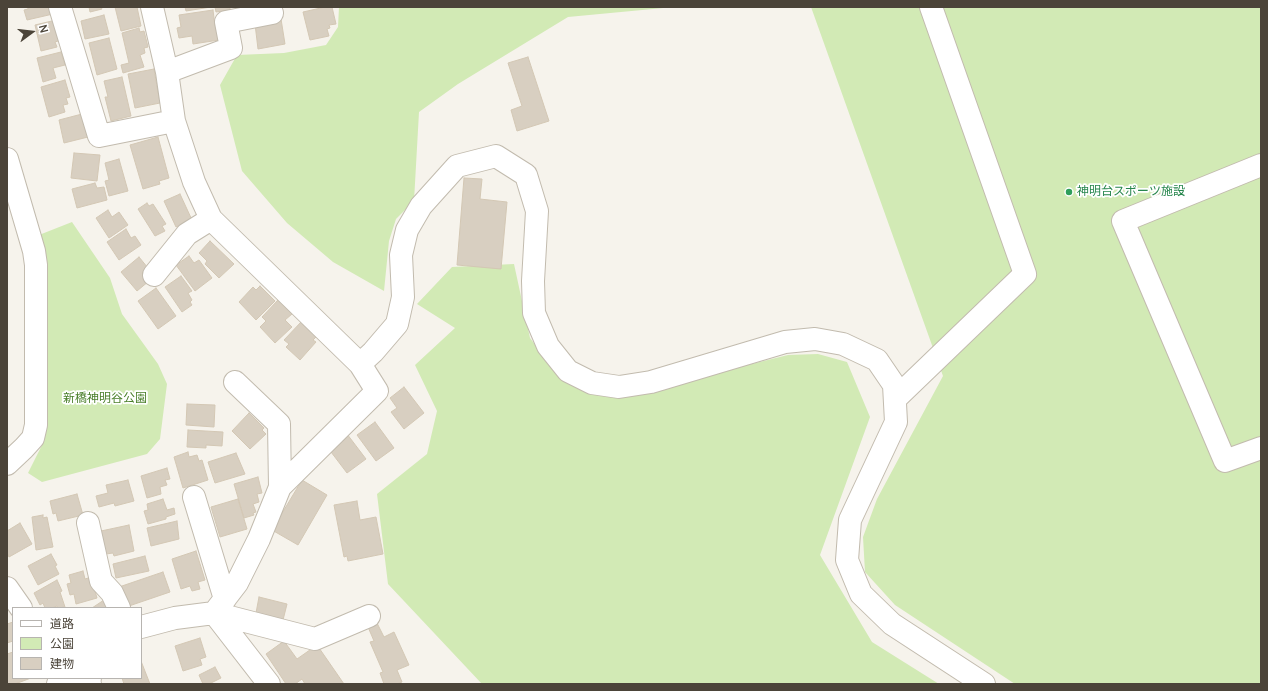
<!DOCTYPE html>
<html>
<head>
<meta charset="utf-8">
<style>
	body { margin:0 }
	#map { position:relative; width:1268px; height:691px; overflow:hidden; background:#f6f3ec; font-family:Manrope,"Noto Sans JP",sans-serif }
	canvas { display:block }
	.frame { position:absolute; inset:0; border:8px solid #4b4439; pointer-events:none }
	.legend { position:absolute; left:12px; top:607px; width:130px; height:72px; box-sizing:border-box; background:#fff; border:1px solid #b7b4b0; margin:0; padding:5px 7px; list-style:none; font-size:12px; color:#4b4439 }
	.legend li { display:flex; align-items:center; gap:8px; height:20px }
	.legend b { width:20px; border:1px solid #b7b4b0 }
	.north { position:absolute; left:12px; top:12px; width:40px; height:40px; -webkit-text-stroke:3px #fff; paint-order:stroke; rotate:75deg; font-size:11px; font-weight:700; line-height:16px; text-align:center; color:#4b4439 }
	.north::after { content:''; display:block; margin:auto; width:14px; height:18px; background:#4b4439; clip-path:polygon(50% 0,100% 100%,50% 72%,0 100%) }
</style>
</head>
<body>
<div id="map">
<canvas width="1268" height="691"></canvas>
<div class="frame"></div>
<ul class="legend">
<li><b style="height:5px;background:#fff"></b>道路</li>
<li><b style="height:11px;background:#d2eab5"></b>公園</li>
<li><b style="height:11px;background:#d8cfc1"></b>建物</li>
</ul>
<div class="north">N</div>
</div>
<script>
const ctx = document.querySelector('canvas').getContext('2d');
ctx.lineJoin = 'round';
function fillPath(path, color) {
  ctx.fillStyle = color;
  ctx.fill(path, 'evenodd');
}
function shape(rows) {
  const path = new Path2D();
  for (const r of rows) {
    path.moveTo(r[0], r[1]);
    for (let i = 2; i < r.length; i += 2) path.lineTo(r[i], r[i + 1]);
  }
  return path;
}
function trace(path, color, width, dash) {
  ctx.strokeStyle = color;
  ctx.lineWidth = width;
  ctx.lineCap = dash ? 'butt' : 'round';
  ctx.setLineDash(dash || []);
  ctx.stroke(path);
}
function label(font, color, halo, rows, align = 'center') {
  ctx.font = font + ' Manrope,"Noto Sans JP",sans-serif';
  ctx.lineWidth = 3.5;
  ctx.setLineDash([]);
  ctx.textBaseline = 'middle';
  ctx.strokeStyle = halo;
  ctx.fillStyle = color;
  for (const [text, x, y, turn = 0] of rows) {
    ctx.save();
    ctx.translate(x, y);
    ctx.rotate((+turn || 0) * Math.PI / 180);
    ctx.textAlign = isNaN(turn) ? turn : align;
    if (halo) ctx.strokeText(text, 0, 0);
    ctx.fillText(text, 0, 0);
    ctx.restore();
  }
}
fillPath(shape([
	[339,7,674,7,568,17,458,84,419,112,414,201,396,219,389,241,384,291,333,262,287,223,242,171,220,85,237,55,284,53,326,45,338,27],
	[811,7,1261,7,1261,684,1015,684,895,605,865,572,863,537,877,499,943,376],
	[72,222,110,278,122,314,158,364,167,384,160,439,147,454,42,482,28,473,45,439,45,268,39,235],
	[514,264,530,338,553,368,654,388,788,355,818,354,847,362,870,417,820,555,872,642,939,684,482,684,388,584,377,494,427,454,437,411,415,365,455,328,417,304,452,267]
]), '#d2eab5');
const building = shape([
	[28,7,51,7,53,14,27,20,24,10,28,9,28,7],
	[89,7,101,7,102,9,90,12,89,7],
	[115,7,137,7,141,26,121,31,115,7],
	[185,7,211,7,186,11,185,7],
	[215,7,230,7,230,10,216,12,215,7],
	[325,7,332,7,336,24,329,25,330,28,327,29,329,36,310,40,303,12,325,7],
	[213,10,215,26,217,25,219,40,193,44,192,36,179,38,177,28,181,27,179,15,213,10],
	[104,15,109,34,85,39,81,21,104,15],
	[281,19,285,44,258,49,255,24,281,19],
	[56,20,61,40,55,42,57,47,41,51,35,25,56,20],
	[139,28,140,32,144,31,148,47,144,48,145,53,140,55,144,67,123,73,121,65,129,63,122,33,139,28],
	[109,38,117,69,97,75,89,43,109,38],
	[61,52,65,65,53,68,56,78,43,82,37,58,61,52],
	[528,57,549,121,517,131,511,110,522,106,508,63,528,57],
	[154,69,160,103,135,108,128,74,154,69],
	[122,77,131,116,111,121,105,97,108,97,104,81,122,77],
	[65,80,70,97,66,98,68,104,63,105,65,112,49,117,41,87,65,80],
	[82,114,88,137,64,143,59,120,82,114],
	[158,137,169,178,159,181,160,184,143,189,130,145,158,137],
	[74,153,100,155,97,181,71,178,74,153],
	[119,159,128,191,109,196,105,181,109,180,105,163,119,159],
	[464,178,482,179,480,199,507,202,501,269,457,265,464,178],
	[95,183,97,188,104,187,107,200,77,208,72,189,95,183],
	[180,194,192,220,176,227,164,201,180,194],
	[147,203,149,206,153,204,166,224,162,226,165,231,155,236,138,209,147,203],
	[108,210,112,217,119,212,128,225,109,238,96,218,108,210],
	[126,229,131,238,135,236,141,245,119,260,107,242,126,229],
	[210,241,234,264,219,278,205,264,207,261,199,253,210,241],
	[189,256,194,263,199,260,212,278,195,291,176,265,189,256],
	[139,257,148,268,142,273,149,281,137,291,121,272,139,257],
	[181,276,192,291,188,293,192,300,190,302,192,305,182,312,165,287,181,276],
	[260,286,275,301,256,320,239,302,253,287,256,290,260,286],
	[156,288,176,316,158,329,138,301,156,288],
	[278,300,292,314,285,320,292,327,275,343,260,327,266,321,262,317,278,300],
	[302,321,317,336,313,340,316,342,300,360,286,347,289,344,284,340,302,321],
	[404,387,424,413,404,429,391,412,397,408,390,398,404,387],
	[187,404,215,405,214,427,186,425,187,404],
	[249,413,264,428,262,430,266,434,250,449,232,431,249,413],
	[375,422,394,448,376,461,357,435,375,422],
	[188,430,223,432,222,446,206,445,206,448,187,447,188,430],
	[347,434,366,459,347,473,328,448,347,434],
	[188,452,189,457,197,455,199,461,202,460,208,480,183,488,174,457,188,452],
	[236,453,245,474,215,483,208,462,236,453],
	[167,468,170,479,165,480,167,485,160,487,161,494,147,498,141,476,167,468],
	[258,477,262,493,257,494,259,502,253,504,256,512,253,513,254,515,244,518,234,484,258,477],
	[128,480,134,501,115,506,114,503,99,507,96,496,108,493,106,485,128,480],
	[302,480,327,495,298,545,272,530,302,480],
	[77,494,83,515,58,521,56,513,53,514,50,501,77,494],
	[163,499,167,510,174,508,175,514,166,517,166,519,148,524,144,511,148,510,147,504,163,499],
	[238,499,247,529,220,537,211,507,238,499],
	[357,501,360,520,376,517,383,554,348,561,347,556,344,557,334,505,357,501],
	[43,515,43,518,47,517,53,547,36,550,32,517,43,515],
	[177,521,179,539,151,546,147,528,177,521],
	[20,523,32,544,9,557,7,553,7,531,20,523],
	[129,525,134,551,114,556,113,553,106,554,101,531,129,525],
	[196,551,205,580,198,582,200,589,192,591,190,586,181,589,172,559,196,551],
	[51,554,57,565,55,566,59,574,38,585,28,566,51,554],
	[145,556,149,571,116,578,113,564,145,556],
	[83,571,85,579,91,577,97,598,76,604,74,594,70,595,67,584,71,583,69,575,83,571],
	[163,572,170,592,126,607,119,587,163,572],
	[57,580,62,591,60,592,65,607,58,608,57,606,52,608,45,608,43,603,40,605,34,593,57,580],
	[259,597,287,604,283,620,256,613,259,597],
	[104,600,109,608,92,608,104,600],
	[13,622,13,641,7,643,7,624,13,622],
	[377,623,384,637,394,632,409,665,397,670,402,682,397,684,384,684,380,673,383,672,370,642,374,641,368,627,377,623],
	[200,638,206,657,200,659,202,665,183,671,175,646,200,638],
	[284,641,297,659,317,645,344,684,305,684,302,679,295,684,286,684,266,654,284,641],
	[13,652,13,678,31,678,15,684,7,684,7,654,13,652],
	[141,661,150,684,124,684,122,678,141,678,141,661],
	[215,667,221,678,209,684,203,684,199,675,215,667]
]);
fillPath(building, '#d8cfc1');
trace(building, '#d3c7b4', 1);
const minor = shape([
	[60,7,99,136,174,121],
	[167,72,231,48,226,22,272,13],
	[7,159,34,251,36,265,36,425,33,438,24,448,7,464],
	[1261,165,1123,221,1225,461,1261,448],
	[154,275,187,234,211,219],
	[360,364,373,352,397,324,403,297,401,255,407,230,421,206,457,166,496,156,526,175,537,211,533,281,534,313,548,346,568,371,592,383,619,387,651,382,785,342,815,339,843,344,877,360,894,385,896,422,850,520,847,560,861,594,892,624,984,684],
	[235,382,279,424,280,487],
	[895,399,1025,274,931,7],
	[194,497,225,599],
	[88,523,101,581,112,593,119,608],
	[7,588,21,608],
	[214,613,315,639,369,616],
	[214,613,269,684],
	[141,627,175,618,214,613,237,583,259,539,280,487,377,391,360,364,211,219,194,182,174,121,167,72,152,7],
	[90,678,88,681,90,684],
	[58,684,68,678]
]);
trace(minor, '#c2bbae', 24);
trace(minor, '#fff', 22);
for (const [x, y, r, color] of [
	[1069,192,4,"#2e9e5b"]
]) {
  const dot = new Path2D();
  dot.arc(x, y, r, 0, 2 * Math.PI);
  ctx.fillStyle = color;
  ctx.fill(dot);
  trace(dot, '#fff', 1.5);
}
label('12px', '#27864d', '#fff', [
	["神明台スポーツ施設",1077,192]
], 'left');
label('12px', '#4a7f2a', '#fff', [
	["新橋神明谷公園",105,399]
]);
</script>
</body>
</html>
